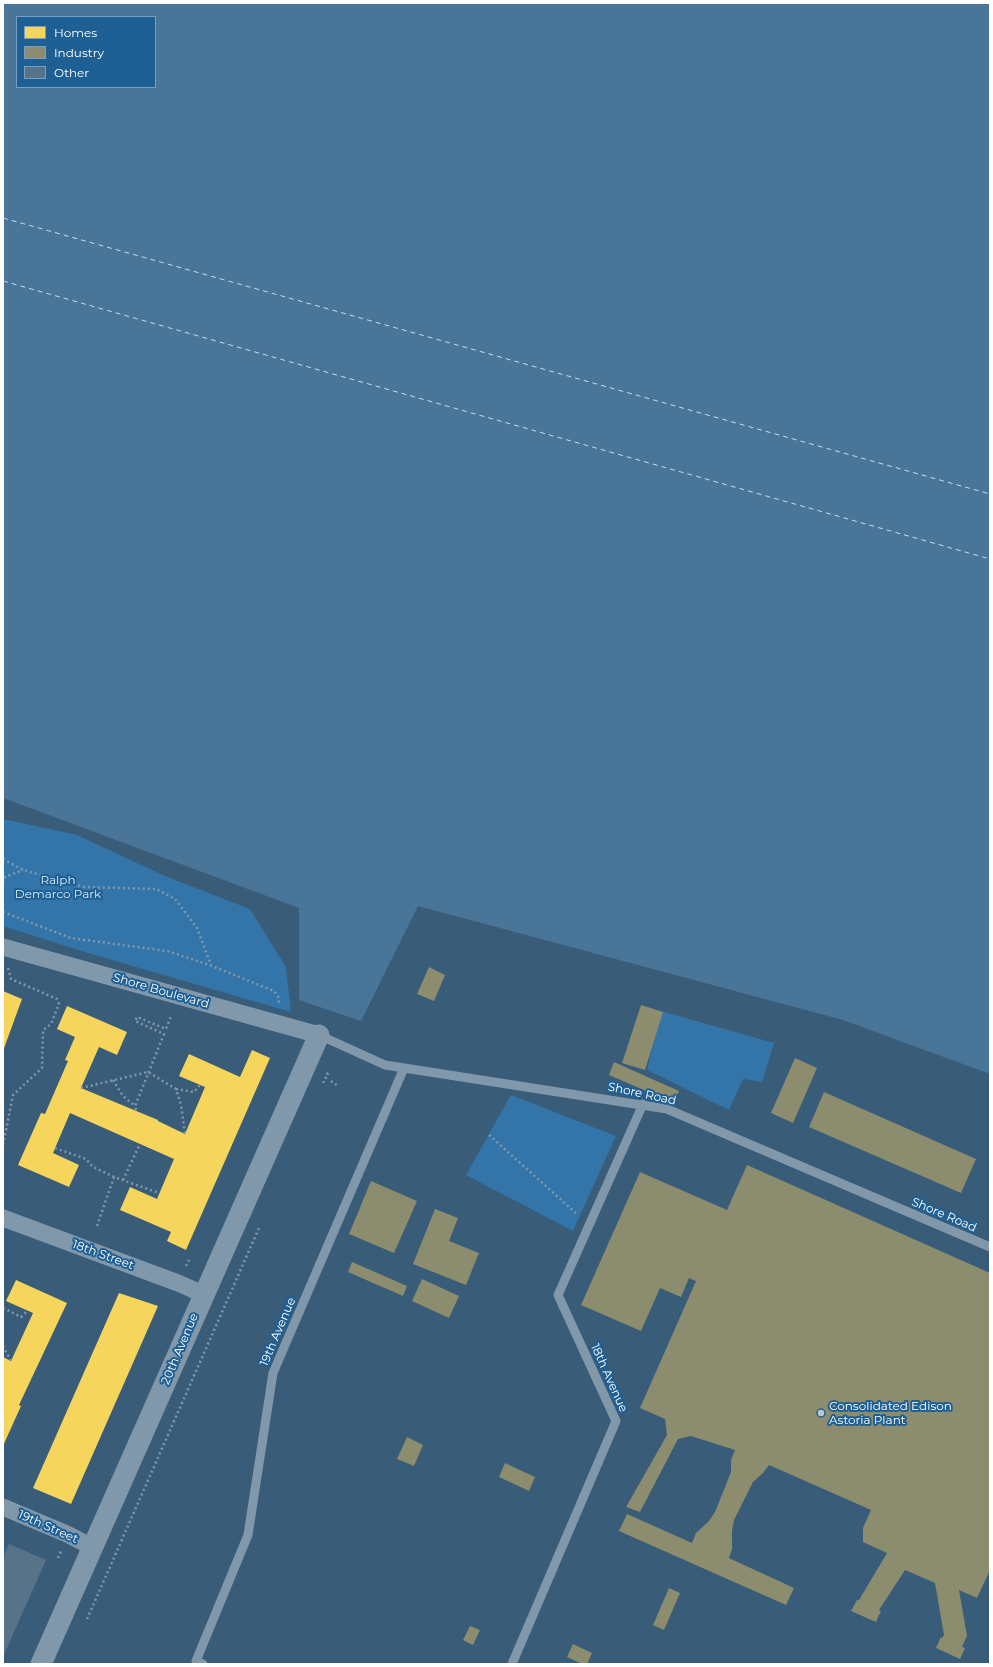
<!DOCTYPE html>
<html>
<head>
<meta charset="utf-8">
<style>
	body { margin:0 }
	#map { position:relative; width:993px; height:1667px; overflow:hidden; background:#395c79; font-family:Montserrat,sans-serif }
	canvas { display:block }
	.frame { position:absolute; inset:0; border:4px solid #fff; pointer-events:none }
	.legend { position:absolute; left:16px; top:16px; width:140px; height:72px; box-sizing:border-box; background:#1e5f94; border:1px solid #789fbf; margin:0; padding:5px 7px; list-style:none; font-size:12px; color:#fff }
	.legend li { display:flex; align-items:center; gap:8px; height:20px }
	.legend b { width:20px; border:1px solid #789fbf }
</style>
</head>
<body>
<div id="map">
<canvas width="993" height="1667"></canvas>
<div class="frame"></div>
<ul class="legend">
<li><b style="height:11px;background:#f6d55c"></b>Homes</li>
<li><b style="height:11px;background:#8c8c6e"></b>Industry</li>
<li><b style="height:11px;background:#57738a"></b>Other</li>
</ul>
</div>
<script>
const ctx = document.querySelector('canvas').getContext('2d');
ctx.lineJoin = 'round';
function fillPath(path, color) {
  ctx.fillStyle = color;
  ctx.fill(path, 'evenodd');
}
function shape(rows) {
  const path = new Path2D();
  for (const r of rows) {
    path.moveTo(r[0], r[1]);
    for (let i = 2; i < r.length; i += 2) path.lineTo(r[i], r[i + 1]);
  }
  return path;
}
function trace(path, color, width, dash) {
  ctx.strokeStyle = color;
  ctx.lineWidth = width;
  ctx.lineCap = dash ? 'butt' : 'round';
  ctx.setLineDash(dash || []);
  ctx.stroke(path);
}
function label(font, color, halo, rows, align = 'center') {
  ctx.font = font + ' Montserrat,sans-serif';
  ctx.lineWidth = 4;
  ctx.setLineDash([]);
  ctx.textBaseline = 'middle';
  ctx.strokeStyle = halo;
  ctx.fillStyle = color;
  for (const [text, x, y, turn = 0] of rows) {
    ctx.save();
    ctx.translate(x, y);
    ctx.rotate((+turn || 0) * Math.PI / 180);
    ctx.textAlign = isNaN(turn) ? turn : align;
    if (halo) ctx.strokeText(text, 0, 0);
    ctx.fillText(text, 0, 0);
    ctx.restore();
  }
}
fillPath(shape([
	[3,819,77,835,165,876,250,909,286,967,291,1012,88,953,3,926],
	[661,1011,774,1043,762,1082,743,1079,729,1110,647,1070],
	[511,1095,616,1136,573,1231,466,1175]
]), '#3375a9');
fillPath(shape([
	[3,3,990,3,990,1074,843,1020,418,906,361,1021,299,1000,299,908,3,798],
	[17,17,155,17,155,87,17,87]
]), '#497599');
fillPath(shape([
	[3,991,22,999,3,1051],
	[67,1006,127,1032,117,1055,99,1047,81,1088,158,1120,158,1121,185,1134,205,1087,179,1076,189,1054,240,1077,252,1050,270,1058,186,1250,167,1241,171,1232,120,1210,130,1187,157,1199,174,1159,70,1113,53,1153,79,1165,69,1187,18,1165,41,1113,45,1114,68,1061,65,1060,75,1037,57,1029],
	[16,1280,67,1303,19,1405,21,1406,3,1446,3,1357,11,1361,33,1313,6,1301],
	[119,1293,158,1306,71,1504,33,1488]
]), '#f6d55c');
fillPath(shape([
	[429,967,445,975,434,1001,417,994],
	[641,1005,663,1012,645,1070,622,1063],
	[795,1058,817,1068,793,1123,771,1113],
	[614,1062,679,1091,674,1103,609,1075],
	[824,1092,976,1159,961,1193,809,1127],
	[747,1165,990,1273,990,1570,977,1598,959,1590,967,1636,962,1647,965,1648,960,1659,936,1648,941,1637,942,1638,944,1635,935,1583,905,1570,879,1610,881,1611,876,1622,851,1611,857,1600,859,1600,887,1553,863,1542,863,1528,871,1510,769,1465,763,1473,753,1482,734,1520,732,1531,732,1549,729,1558,794,1588,786,1605,619,1531,627,1514,692,1543,696,1533,709,1521,715,1512,731,1472,731,1460,735,1450,691,1436,678,1439,640,1512,626,1507,667,1435,665,1419,640,1408,696,1281,689,1278,681,1297,660,1288,641,1331,581,1305,640,1172,727,1210],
	[371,1181,417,1201,394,1253,349,1234],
	[435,1209,458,1218,449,1241,479,1253,466,1285,413,1264],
	[352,1262,407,1286,403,1296,348,1272],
	[422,1279,459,1296,449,1318,412,1301],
	[407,1437,423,1445,414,1466,397,1459],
	[505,1463,535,1477,529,1491,499,1477],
	[669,1588,680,1593,664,1630,653,1625],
	[470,1626,480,1630,473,1645,463,1640],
	[573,1644,592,1653,587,1664,582,1664,567,1657]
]), '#8c8c6e');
trace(shape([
	[3,218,990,494],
	[3,281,990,559]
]), '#bdddf5', 1, [5, 4]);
fillPath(shape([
	[9,1544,46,1560,3,1657,3,1557]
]), '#57738a');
trace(shape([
	[3,859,23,870,84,887,156,889,175,899,197,928,211,965],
	[3,883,5,877,23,870],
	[3,912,71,938,167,951,212,966,274,991,279,998,279,1003],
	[113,1080,123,1096,135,1106],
	[331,1081,338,1086],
	[323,1083,328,1074,326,1073],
	[81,1088,148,1072,176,1089,181,1105,185,1134],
	[176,1089,194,1092,200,1085],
	[136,1110,135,1106,164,1034,135,1021,137,1017,166,1029,171,1016],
	[489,1135,578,1215],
	[3,1145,13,1095,42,1068,43,1030,51,1024,59,1004,57,999,11,979,8,968],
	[55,1148,86,1159,93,1167,114,1177,159,1193],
	[123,1180,140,1144],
	[97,1226,114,1177],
	[186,1266,189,1260],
	[3,1308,21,1317,27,1311],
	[3,1346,11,1361],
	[58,1558,61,1551],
	[87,1619,259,1228]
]), '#8198ab', 2.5, [2, 3]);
trace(shape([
	[319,1035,385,1065,667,1109,990,1247],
	[203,1664,196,1661,248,1535,273,1373,404,1068],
	[512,1664,616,1421,558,1295,643,1104]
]), '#8198ab', 9);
trace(shape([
	[3,947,319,1035],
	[3,1218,178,1283,203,1294],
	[3,1507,67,1534,94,1548]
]), '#8198ab', 17);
trace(shape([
	[41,1664,319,1035]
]), '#8198ab', 21);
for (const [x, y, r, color] of [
	[821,1413,4,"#bac6d0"]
]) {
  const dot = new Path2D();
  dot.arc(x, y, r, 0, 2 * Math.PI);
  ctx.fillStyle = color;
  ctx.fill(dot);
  trace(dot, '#1e5f94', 1.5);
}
label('12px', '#d7ebfa', '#1e5f94', [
	["Ralph",58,880],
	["Demarco Park",58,894]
]);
label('12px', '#fff', '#1e5f94', [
	["Shore Boulevard",161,991,16],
	["Shore Road",642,1094,12],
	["Shore Road",944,1215,23],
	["18th Street",103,1255,20],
	["19th Avenue",278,1332,-67],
	["20th Avenue",180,1349,-67],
	["18th Avenue",609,1378,66],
	["19th Street",48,1527,24]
]);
label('12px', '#fff', '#1e5f94', [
	["Consolidated Edison",829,1406],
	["Astoria Plant",829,1420]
], 'left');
</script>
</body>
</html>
